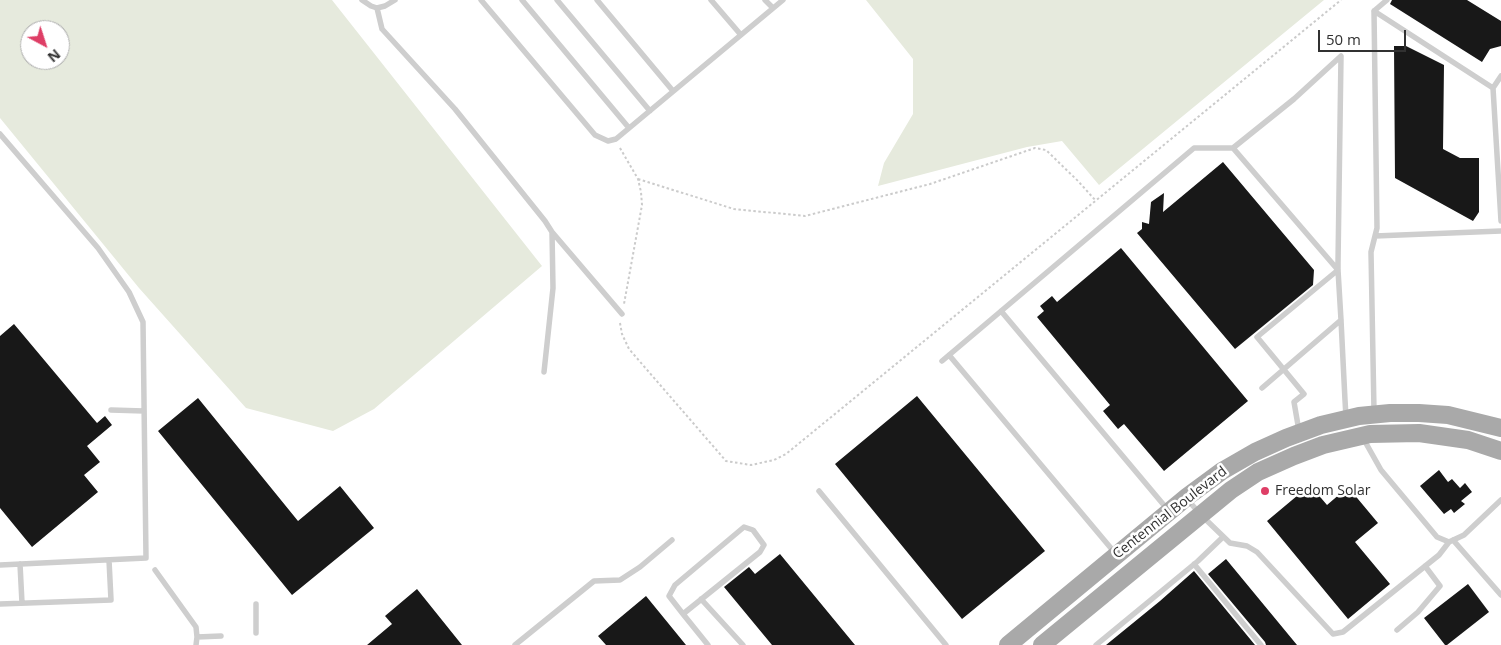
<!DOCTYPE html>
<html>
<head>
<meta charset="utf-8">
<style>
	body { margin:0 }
	#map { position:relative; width:1501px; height:645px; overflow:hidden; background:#fff; font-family:"Open Sans",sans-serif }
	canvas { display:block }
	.north { position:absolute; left:20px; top:20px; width:50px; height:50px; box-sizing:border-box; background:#fff; border:1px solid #adadad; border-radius:50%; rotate:140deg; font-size:14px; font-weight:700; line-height:20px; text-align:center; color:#313131 }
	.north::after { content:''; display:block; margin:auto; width:18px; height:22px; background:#de3e66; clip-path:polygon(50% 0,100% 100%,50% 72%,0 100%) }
	.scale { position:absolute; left:1318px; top:30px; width:88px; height:22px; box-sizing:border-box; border:2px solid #313131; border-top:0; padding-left:6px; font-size:15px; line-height:18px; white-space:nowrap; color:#313131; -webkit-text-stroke:4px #fff; paint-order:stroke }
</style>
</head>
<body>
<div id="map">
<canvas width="1501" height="645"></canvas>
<div class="north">N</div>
<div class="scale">50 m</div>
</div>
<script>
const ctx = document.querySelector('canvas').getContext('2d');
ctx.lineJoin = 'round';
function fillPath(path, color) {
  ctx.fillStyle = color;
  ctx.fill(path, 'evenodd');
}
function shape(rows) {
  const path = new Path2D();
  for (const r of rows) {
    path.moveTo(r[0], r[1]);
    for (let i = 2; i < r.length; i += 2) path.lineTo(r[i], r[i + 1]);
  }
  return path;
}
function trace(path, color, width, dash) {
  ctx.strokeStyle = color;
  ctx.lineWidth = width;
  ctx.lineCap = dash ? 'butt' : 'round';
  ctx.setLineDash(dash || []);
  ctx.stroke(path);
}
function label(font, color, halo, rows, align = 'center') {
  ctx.font = font + ' "Open Sans",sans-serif';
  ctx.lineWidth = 5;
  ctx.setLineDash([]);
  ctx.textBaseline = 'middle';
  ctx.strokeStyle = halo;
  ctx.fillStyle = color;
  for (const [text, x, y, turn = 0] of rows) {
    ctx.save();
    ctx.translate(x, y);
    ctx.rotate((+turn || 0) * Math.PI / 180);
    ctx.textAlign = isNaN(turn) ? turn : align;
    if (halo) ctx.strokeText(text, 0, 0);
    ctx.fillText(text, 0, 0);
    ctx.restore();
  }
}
fillPath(shape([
	[0,0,332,0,542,266,374,409,333,431,246,408,139,288,0,118],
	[30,30,60,30,60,60,30,60],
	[866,0,1324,0,1099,185,1062,141,1027,147,878,186,884,163,913,114,913,59]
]), '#e6eadd');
fillPath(shape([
	[1392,0,1467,0,1501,21,1501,46,1490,49,1482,62,1390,4],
	[1394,46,1406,46,1444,65,1443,149,1460,158,1479,158,1479,212,1473,221,1395,178],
	[1223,162,1314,270,1313,285,1235,349,1137,233,1142,229,1142,222,1149,224,1151,202,1164,193,1163,212],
	[1121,248,1248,401,1164,471,1124,424,1118,429,1103,411,1110,405,1037,317,1044,311,1040,306,1052,296,1057,302],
	[14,324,97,423,105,416,112,425,87,446,100,462,84,475,98,492,32,547,0,508,0,336],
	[917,396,1045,551,962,619,835,464],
	[198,398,298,521,340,486,374,528,292,595,158,431],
	[1439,470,1448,482,1452,479,1460,488,1465,483,1472,492,1461,501,1465,504,1454,513,1451,509,1444,514,1420,486],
	[1310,485,1327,505,1348,487,1378,523,1355,542,1390,584,1348,619,1267,521],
	[780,554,855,645,772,645,724,587,749,567,755,574],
	[1226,559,1297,645,1266,645,1265,642,1208,574],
	[1194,571,1255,645,1106,645,1160,601],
	[1468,584,1489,612,1447,645,1445,645,1424,618],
	[417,589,462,645,367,645,392,624,385,616],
	[646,596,686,645,606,645,598,636]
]), '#181818');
trace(shape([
	[620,148,638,179,641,192,642,205,624,304],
	[638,179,734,209,805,216,930,184,1035,148,1046,150,1078,181,1096,201],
	[620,323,622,334,629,349,726,461,751,465,774,460,786,454,1341,0]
]), '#cbcbcb', 2, [2.5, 2.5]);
trace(shape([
	[362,0,371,6,377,8,385,6,395,0],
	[481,0,595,135,608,141,616,139,783,0],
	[522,0,629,128],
	[557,0,650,111],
	[597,0,673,91],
	[711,0,741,35],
	[765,0,773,8],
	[377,8,382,29,455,109,545,221,552,232,553,288,544,372],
	[1374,11,1493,88],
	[1501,76,1493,88,1501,221],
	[0,134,98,248,129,292,143,322,146,558,0,565],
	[552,232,622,314],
	[1375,236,1501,231],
	[1001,311,1168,510],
	[949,355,1115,553],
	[942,361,1194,148,1233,148],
	[1262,388,1341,320],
	[111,410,144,411],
	[1374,411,1371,252,1377,228,1374,11,1387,0],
	[1299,431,1294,402,1304,394,1257,337,1338,270,1233,148,1294,99,1341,56,1338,263,1338,270,1341,320,1345,400,1346,417],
	[1363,438,1381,470,1437,537,1449,542,1464,535,1501,500],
	[819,491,946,645],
	[1187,499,1201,515,1230,543,1247,546,1257,552,1333,634,1343,632,1439,555,1449,542],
	[1453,540,1501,595],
	[20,564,22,603],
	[1194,564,1261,645],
	[155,570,196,627,197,637],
	[701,599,743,645],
	[0,604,111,600,109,560],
	[256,604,256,633],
	[683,614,760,552,764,545,753,530,744,527,675,585,669,596,683,614,708,645],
	[1397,630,1418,612,1440,586,1425,566],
	[196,645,197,637,221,636],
	[515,645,594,581,620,580,640,567,672,540],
	[1096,645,1198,561,1223,537]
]), '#cecece', 5.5);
trace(shape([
	[1008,645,1188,496,1222,471,1255,452,1286,438,1321,425,1359,416,1390,413,1419,413,1448,415,1501,428],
	[1042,645,1231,490,1258,472,1294,456,1323,445,1370,434,1419,433,1468,440,1501,451]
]), '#a9a9a9', 18);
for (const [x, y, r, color] of [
	[1265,491,5,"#de3e66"]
]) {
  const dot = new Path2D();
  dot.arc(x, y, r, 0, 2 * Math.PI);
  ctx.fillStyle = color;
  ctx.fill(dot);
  trace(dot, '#fff', 2);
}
label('14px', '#313131', '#fff', [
	["Freedom Solar",1275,491]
], 'left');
label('14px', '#313131', '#fff', [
	["Centennial Boulevard",1170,513,-38]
]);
</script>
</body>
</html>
